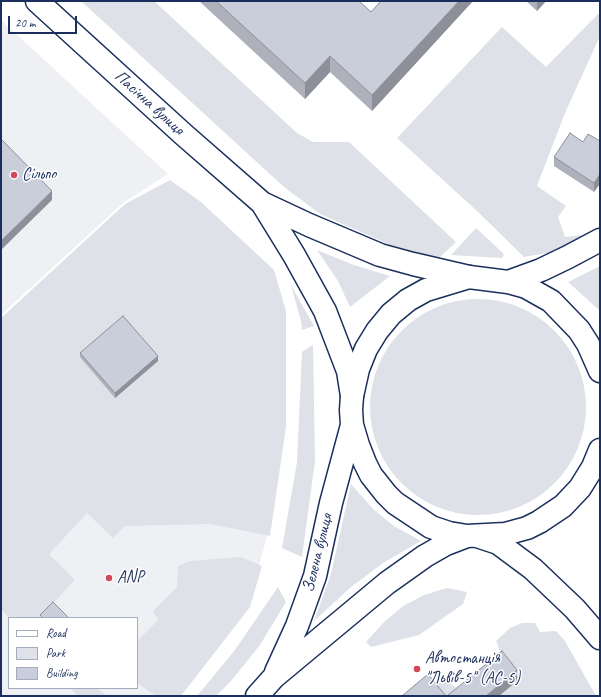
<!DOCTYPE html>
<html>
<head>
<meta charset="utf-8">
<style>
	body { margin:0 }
	#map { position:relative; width:601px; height:697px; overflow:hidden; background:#fff; font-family:Caveat,sans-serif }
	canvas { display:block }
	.frame { position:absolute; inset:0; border:2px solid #1b2f5e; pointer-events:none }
	.legend { position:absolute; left:8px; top:617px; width:130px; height:72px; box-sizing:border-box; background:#fff; border:1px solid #a4acbf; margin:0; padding:5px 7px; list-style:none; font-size:12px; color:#1b2f5e }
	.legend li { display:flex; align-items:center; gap:8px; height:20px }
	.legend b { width:20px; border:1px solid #a4acbf }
	.scale { position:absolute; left:8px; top:16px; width:69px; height:18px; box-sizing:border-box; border:2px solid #1b2f5e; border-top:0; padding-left:5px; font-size:12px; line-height:14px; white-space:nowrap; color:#1b2f5e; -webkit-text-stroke:3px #fff; paint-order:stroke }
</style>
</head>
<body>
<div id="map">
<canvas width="601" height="697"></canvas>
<div class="frame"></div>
<ul class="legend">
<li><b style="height:5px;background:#fff"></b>Road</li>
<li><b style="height:11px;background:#dee1e7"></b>Park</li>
<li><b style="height:11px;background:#caceda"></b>Building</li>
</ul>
<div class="scale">20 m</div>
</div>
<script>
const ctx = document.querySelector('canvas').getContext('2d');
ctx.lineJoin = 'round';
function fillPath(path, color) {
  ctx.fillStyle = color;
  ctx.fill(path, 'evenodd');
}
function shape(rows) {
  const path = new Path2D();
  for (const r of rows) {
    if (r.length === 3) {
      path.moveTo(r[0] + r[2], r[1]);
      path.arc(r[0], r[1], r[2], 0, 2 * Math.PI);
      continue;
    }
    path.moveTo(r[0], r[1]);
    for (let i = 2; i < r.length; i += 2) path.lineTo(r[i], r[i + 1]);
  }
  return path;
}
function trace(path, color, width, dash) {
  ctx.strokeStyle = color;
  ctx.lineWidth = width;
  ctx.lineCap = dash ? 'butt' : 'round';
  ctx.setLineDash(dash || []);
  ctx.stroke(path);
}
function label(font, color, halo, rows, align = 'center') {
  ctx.font = font + ' Caveat,sans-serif';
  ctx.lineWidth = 3;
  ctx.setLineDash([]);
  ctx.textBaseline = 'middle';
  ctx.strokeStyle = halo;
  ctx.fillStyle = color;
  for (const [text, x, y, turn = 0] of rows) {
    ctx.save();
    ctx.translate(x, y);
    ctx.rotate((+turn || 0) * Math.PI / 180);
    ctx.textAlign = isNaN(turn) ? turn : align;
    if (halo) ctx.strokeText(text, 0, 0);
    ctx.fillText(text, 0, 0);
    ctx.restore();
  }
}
fillPath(shape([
	[1,20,168,174,123,203,1,315],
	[231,502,268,533,248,605,175,696,1,696,1,598,84,511],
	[9,618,137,618,137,688,9,688]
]), '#eff0f4');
fillPath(shape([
	[81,1,154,1,297,133,313,142,349,142,456,242,439,258,425,255,388,244,320,214,284,187],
	[598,14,600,15,600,36,565,113,537,186,566,206,558,217,565,237,584,235,587,239,569,249,524,257,477,211,397,138,502,27,546,67],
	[170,180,201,202,274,270,286,311,286,427,270,536,210,524,125,526,113,538,87,513,49,554,75,580,39,618,9,618,1,609,1,318,125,204],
	[476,228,504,254,502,258,451,255],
	[317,250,354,265,390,276,350,307,338,281],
	[600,266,600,311,568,282],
	[291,285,314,326,302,330,301,321],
	[478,407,108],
	[313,345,315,461,302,557,282,548,297,462,302,352],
	[351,484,373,509,394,526,421,541,383,563,351,587,314,621,331,574],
	[241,557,262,566,250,607,181,696,156,696,137,683,137,641,158,620,153,611,177,587,178,566,190,561],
	[278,587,286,602,260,645,231,681,216,696,197,696,235,650],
	[447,588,467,592,463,604,419,635,371,647,366,642,383,623,403,606,424,595],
	[522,623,535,623,540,632,556,631,565,641,596,696,479,696,502,662,500,651,496,641,510,628],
	[446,681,457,688,463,696,425,696,427,686],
	[71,688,96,688,107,696,78,696]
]), '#dee1e7');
const secondary = shape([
	[37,1,183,134,262,203,309,225,380,255,413,264,469,277],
	[262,203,294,255,325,311,348,371,352,396],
	[477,536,498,543,533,569,575,609,600,638]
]);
const primary = shape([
	[508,282,541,270,568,257,600,240],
	[600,371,588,344,579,330,551,301,526,287,508,282,469,277,426,290,408,300,391,314,377,331,366,349,358,369,352,396,351,410,352,425,358,445,365,463,371,475,386,494,395,503,431,527,449,533,467,536,505,534,527,528,539,522,563,506,580,488,593,467,600,450],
	[276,672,297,626,315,576,331,503,352,425],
	[257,696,274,677,387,583,425,556,446,544,467,536]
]);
trace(secondary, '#1b2f5e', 25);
trace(primary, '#1b2f5e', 25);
trace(secondary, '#fff', 22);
trace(primary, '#fff', 22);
fillPath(shape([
	[199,1,359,1,371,12,381,1,473,1,372,111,330,72,305,99],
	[526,1,546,1,537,11],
	[600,141,594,192,554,166,554,157,583,142],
	[80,353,158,361,115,398,80,357]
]), '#aeb1bb');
fillPath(shape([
	[459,1,473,1,372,111,372,95],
	[537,1,546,1,537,11],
	[330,56,330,72,305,99,305,83],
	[600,174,600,184,594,192,594,183],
	[52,191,52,200,1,250,1,241],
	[158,356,158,361,115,398,115,393],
	[517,670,517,681,499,696,486,696]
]), '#8d9099');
const building = shape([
	[216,1,359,1,371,12,381,1,459,1,372,95,330,56,305,83,216,1],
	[570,133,583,142,588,134,600,141,600,174,594,183,554,157,570,133],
	[1,139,52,191,1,241,1,139],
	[123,316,158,356,115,393,80,353,123,316],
	[53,602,69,618,43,618,40,615,53,602],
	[502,651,517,670,486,696,447,696,502,651],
	[428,674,446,696,402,696,428,674]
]);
fillPath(building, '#caceda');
trace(building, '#8d9099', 1);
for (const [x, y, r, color] of [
	[14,175,4,"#d1495b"],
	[109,578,4,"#d1495b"],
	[417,669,4,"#d1495b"]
]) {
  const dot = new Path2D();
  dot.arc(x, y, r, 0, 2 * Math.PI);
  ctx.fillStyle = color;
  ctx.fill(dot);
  trace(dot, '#fff', 1.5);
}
label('17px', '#1b2f5e', '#fff', [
	["Пасічна вулиця",149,103,42],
	["Зелена вулиця",318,553,-76]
]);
label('17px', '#1b2f5e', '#fff', [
	["Сільпо",22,175],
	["ANP",117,578],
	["Автостанція",425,659],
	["\"Львів-5\" (АС-5)",425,679]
], 'left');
</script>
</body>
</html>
